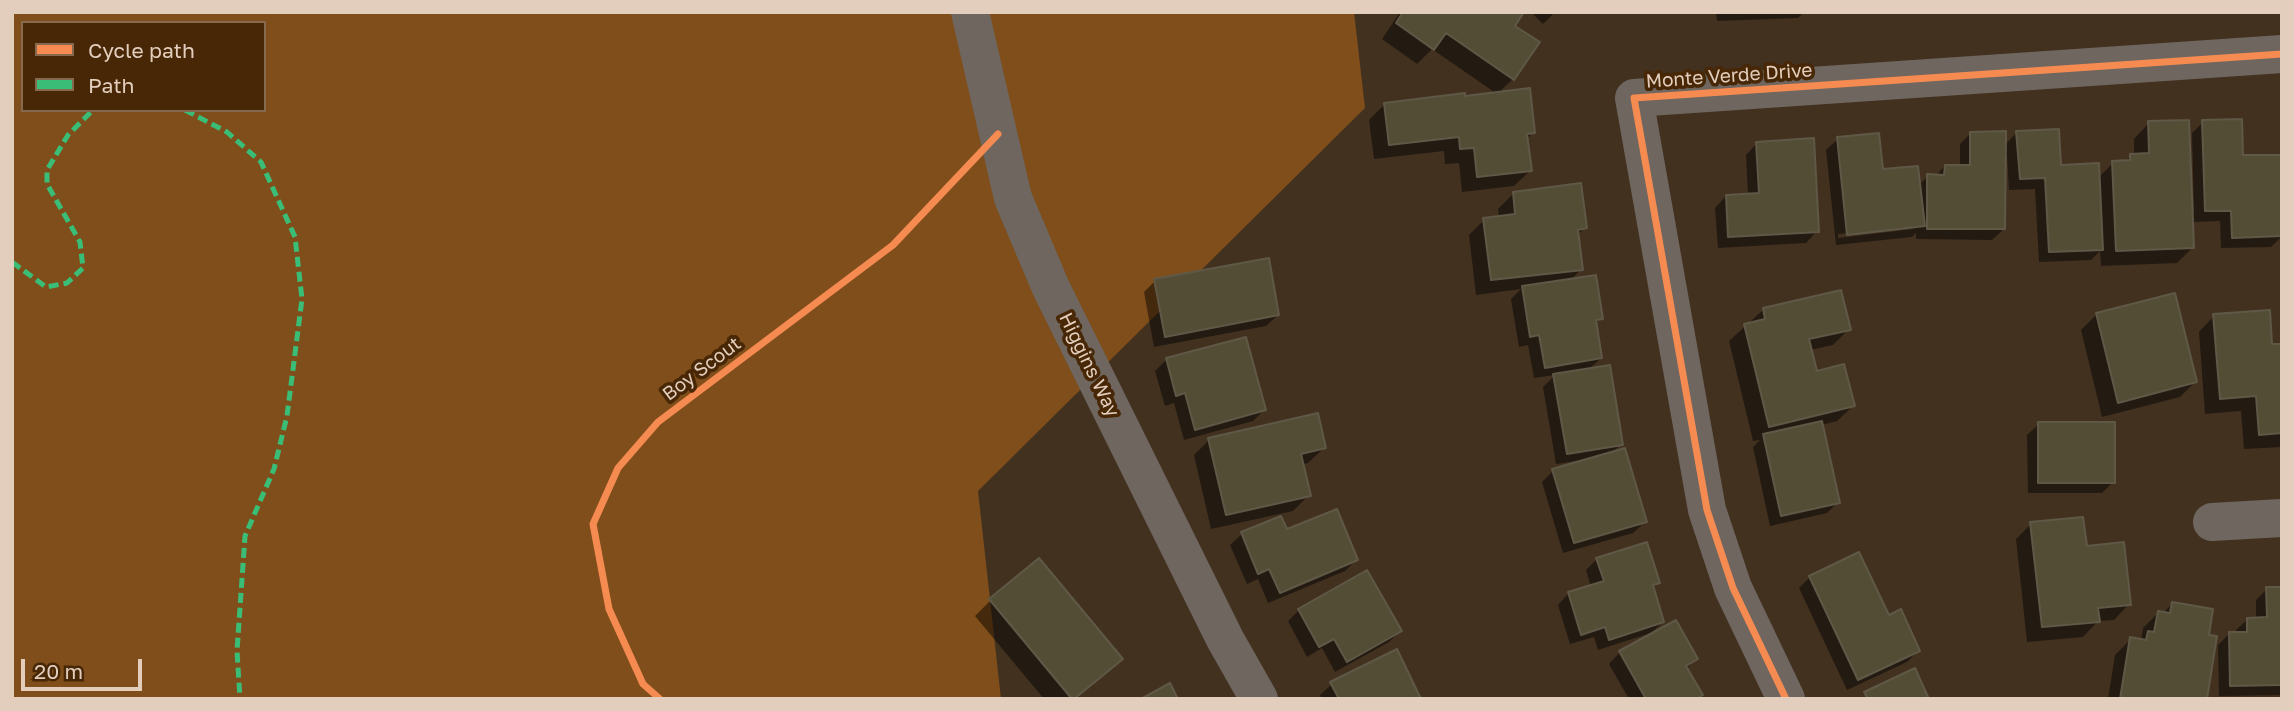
<!DOCTYPE html>
<html>
<head>
<meta charset="utf-8">
<style>
	body { margin:0 }
	#map { position:relative; width:2294px; height:711px; overflow:hidden; background:#433120; font-family:"Golos Text",sans-serif }
	canvas { display:block }
	.frame { position:absolute; inset:0; border:14px solid #e3cebd; pointer-events:none }
	.legend { position:absolute; left:21px; top:21px; width:245px; height:91px; box-sizing:border-box; background:#472705; border:2px solid #856a4f; margin:0; padding:9px 12px; list-style:none; font-size:21px; color:#e3cebd }
	.legend li { display:flex; align-items:center; gap:14px; height:35px }
	.legend b { width:35px; border:2px solid #856a4f }
	.scale { position:absolute; left:21px; top:659px; width:121px; height:32px; box-sizing:border-box; border:4px solid #e3cebd; border-top:0; padding-left:9px; font-size:21px; line-height:24px; white-space:nowrap; color:#e3cebd; -webkit-text-stroke:5px #472705; paint-order:stroke }
</style>
</head>
<body>
<div id="map">
<canvas width="2294" height="711"></canvas>
<div class="frame"></div>
<ul class="legend">
<li><b style="height:9px;background:#f68b52"></b>Cycle path</li>
<li><b style="height:9px;background:#3abd76"></b>Path</li>
</ul>
<div class="scale">20 m</div>
</div>
<script>
const ctx = document.querySelector('canvas').getContext('2d');
ctx.lineJoin = 'round';
function fillPath(path, color) {
  ctx.fillStyle = color;
  ctx.fill(path, 'evenodd');
}
function shape(rows) {
  const path = new Path2D();
  for (const r of rows) {
    path.moveTo(r[0], r[1]);
    for (let i = 2; i < r.length; i += 2) path.lineTo(r[i], r[i + 1]);
  }
  return path;
}
function trace(path, color, width, dash) {
  ctx.strokeStyle = color;
  ctx.lineWidth = width;
  ctx.lineCap = dash ? 'butt' : 'round';
  ctx.setLineDash(dash || []);
  ctx.stroke(path);
}
function label(font, color, halo, rows, align = 'center') {
  ctx.font = font + ' "Golos Text",sans-serif';
  ctx.lineWidth = 7;
  ctx.setLineDash([]);
  ctx.textBaseline = 'middle';
  ctx.strokeStyle = halo;
  ctx.fillStyle = color;
  for (const [text, x, y, turn = 0] of rows) {
    ctx.save();
    ctx.translate(x, y);
    ctx.rotate((+turn || 0) * Math.PI / 180);
    ctx.textAlign = isNaN(turn) ? turn : align;
    if (halo) ctx.strokeText(text, 0, 0);
    ctx.fillText(text, 0, 0);
    ctx.restore();
  }
}
fillPath(shape([
	[12,12,1354,12,1365,108,978,491,1001,699,12,699],
	[23,23,264,23,264,110,23,110]
]), '#804e1a');
fillPath(shape([
	[1400,12,1522,12,1512,26,1513,79,1497,94,1533,132,1526,140,1530,171,1514,186,1462,192,1459,163,1445,164,1444,151,1374,159,1369,120,1385,104,1497,94,1432,49,1417,64,1382,39],
	[1531,12,1555,12,1543,24],
	[1716,12,1804,12,1798,18,1717,21],
	[2203,122,2242,157,2282,236,2271,247,2221,248,2220,221,2191,222,2192,248,2177,263,2101,266,2100,251,2091,260,2039,262,2035,189,2009,190,2007,156,2004,156,2004,229,1992,240,1916,239,1916,233,1912,237,1836,245,1826,150,1838,139,1881,171,1919,185,1928,176,1935,176,1945,166,1960,166,1960,144,1971,133,2004,146,2017,132,2059,167,2098,178,2113,163,2124,162,2131,156,2134,155,2134,139,2149,123,2191,213,2194,213,2192,133],
	[1913,226,1913,229,1838,238,1838,234],
	[1757,143,1817,231,1806,243,1718,248,1715,208,1726,196,1748,195,1746,155],
	[1514,193,1585,228,1577,235,1581,269,1570,281,1601,318,1595,324,1601,358,1588,370,1621,444,1611,454,1645,522,1633,533,1563,553,1542,482,1553,471,1584,462,1583,460,1556,464,1543,387,1555,375,1534,378,1528,345,1519,347,1511,299,1521,289,1476,295,1469,235,1484,220,1499,218,1498,209],
	[1155,281,1278,315,1266,326,1154,347,1144,292],
	[1763,310,1849,329,1833,345,1810,350,1815,373,1853,406,1837,421,1821,425,1838,502,1827,513,1770,526,1753,447,1760,440,1753,441,1729,341],
	[2097,314,2195,382,2180,397,2102,417,2081,330],
	[2214,316,2271,346,2282,346,2282,447,2244,449,2241,411,2205,414,2199,332],
	[1166,360,1264,410,1253,421,1184,440,1174,403,1165,406,1155,371],
	[2039,424,2113,482,2102,493,2028,493,2027,435],
	[1209,440,1324,448,1308,463,1301,465,1309,495,1293,511,1211,529,1194,455],
	[1280,518,1286,531,1356,560,1345,571,1268,603,1258,579,1247,584,1230,545,1242,534],
	[2031,524,2085,548,2129,604,2114,620,2098,621,2083,637,2027,642,2016,539],
	[1597,559,1658,583,1652,588,1663,622,1651,633,1598,650,1594,637,1570,644,1558,605,1569,593,1591,587,1586,570],
	[1810,577,1888,617,1918,651,1907,662,1847,690,1799,588],
	[2267,589,2282,589,2282,695,2219,696,2218,645,2229,634,2236,634,2236,630,2248,619,2256,619,2256,600],
	[990,601,1121,659,1075,699,1044,699,975,616],
	[2172,604,2207,637,2206,699,2108,699,2115,655,2131,639,2141,641,2143,628,2158,613,2163,613],
	[1299,610,1400,631,1389,642,1335,672,1322,648,1307,657,1288,621],
	[1620,652,1696,659,1686,669,1700,695,1697,699,1629,699,1609,664],
	[1332,684,1419,699,1322,699,1320,695]
]), '#0007');
const building = shape([
	[1403,12,1524,12,1515,26,1540,42,1514,80,1446,33,1434,50,1396,23,1403,12],
	[1530,88,1535,133,1527,134,1532,171,1477,177,1474,148,1460,149,1459,137,1389,145,1384,103,1465,93,1465,96,1530,88],
	[2242,119,2243,155,2281,155,2282,236,2232,238,2231,211,2205,211,2202,120,2242,119],
	[2189,120,2194,248,2116,251,2112,161,2130,160,2130,154,2149,153,2148,121,2189,120],
	[2059,129,2061,165,2099,163,2103,250,2049,252,2045,178,2020,179,2016,131,2059,129],
	[2006,131,2005,229,1927,229,1927,174,1944,175,1945,165,1970,165,1970,132,2006,131],
	[1879,133,1883,169,1918,166,1925,226,1847,235,1837,137,1879,133],
	[1814,138,1819,232,1728,237,1726,195,1759,193,1756,142,1814,138],
	[1581,183,1587,228,1578,230,1583,270,1491,280,1483,218,1515,214,1513,192,1581,183],
	[1269,258,1279,315,1165,337,1154,279,1269,258],
	[1596,275,1603,319,1596,320,1602,358,1545,368,1539,335,1530,337,1522,286,1596,275],
	[1841,290,1851,330,1809,339,1817,371,1844,364,1855,406,1769,427,1744,324,1765,319,1763,308,1841,290],
	[2175,293,2197,382,2118,403,2096,313,2175,293],
	[2270,310,2272,344,2282,344,2282,433,2259,435,2256,396,2220,399,2213,314,2270,310],
	[1246,337,1266,410,1195,430,1185,393,1176,396,1166,358,1246,337],
	[1610,365,1623,445,1567,454,1553,374,1610,365],
	[1318,413,1326,448,1301,454,1311,496,1226,515,1208,438,1318,413],
	[1822,421,1840,503,1781,516,1763,434,1822,421],
	[2038,422,2115,422,2115,483,2038,483,2038,422],
	[1625,448,1647,522,1574,543,1552,469,1625,448],
	[1337,509,1358,560,1280,593,1269,569,1258,574,1241,532,1281,516,1287,529,1337,509],
	[2083,517,2087,546,2124,542,2131,605,2098,608,2100,622,2042,627,2030,522,2083,517],
	[1647,542,1660,583,1653,585,1664,622,1609,640,1605,627,1581,635,1568,592,1604,581,1596,558,1647,542],
	[1859,552,1889,615,1901,609,1920,651,1858,680,1809,576,1859,552],
	[1039,558,1123,659,1074,699,1072,699,989,599,1039,558],
	[1367,570,1402,631,1347,662,1334,639,1319,647,1298,609,1367,570],
	[2266,587,2282,587,2282,685,2230,686,2229,632,2247,632,2247,618,2267,617,2266,587],
	[2172,602,2213,609,2209,635,2217,636,2207,699,2120,699,2130,637,2146,640,2148,631,2154,632,2158,611,2170,613,2172,602],
	[1676,620,1698,659,1686,666,1703,695,1696,699,1646,699,1619,651,1676,620],
	[1397,649,1421,699,1339,699,1330,682,1397,649],
	[1915,668,1929,699,1868,699,1864,692,1915,668],
	[1170,683,1178,699,1141,699,1170,683]
]);
fillPath(building, '#544d36');
trace(building, '#5f5847', 2);
trace(shape([
	[970,12,1013,198,1051,288,1225,639,1259,699],
	[2212,522,2282,518],
	[1786,699,1733,588,1707,510,1634,98,2282,54]
]), '#6e665f', 38);
trace(shape([
	[185,110,227,132,261,162,295,237,302,299,287,416,274,469,245,536,237,651,240,699],
	[12,262,46,287,67,283,83,268,80,242,47,184,47,170,68,135,93,110]
]), '#3abd76', 5, [10, 5]);
trace(shape([
	[660,699,643,684,609,609,593,524,618,468,658,422,893,245,998,134],
	[1786,699,1733,588,1707,510,1634,98,2282,54]
]), '#f68b52', 7);
label('19px', '#e3cebd', '#472705', [
	["Monte Verde Drive",1729,76,-4],
	["Higgins Way",1089,365,64],
	["Boy Scout",702,369,-37]
]);
</script>
</body>
</html>
